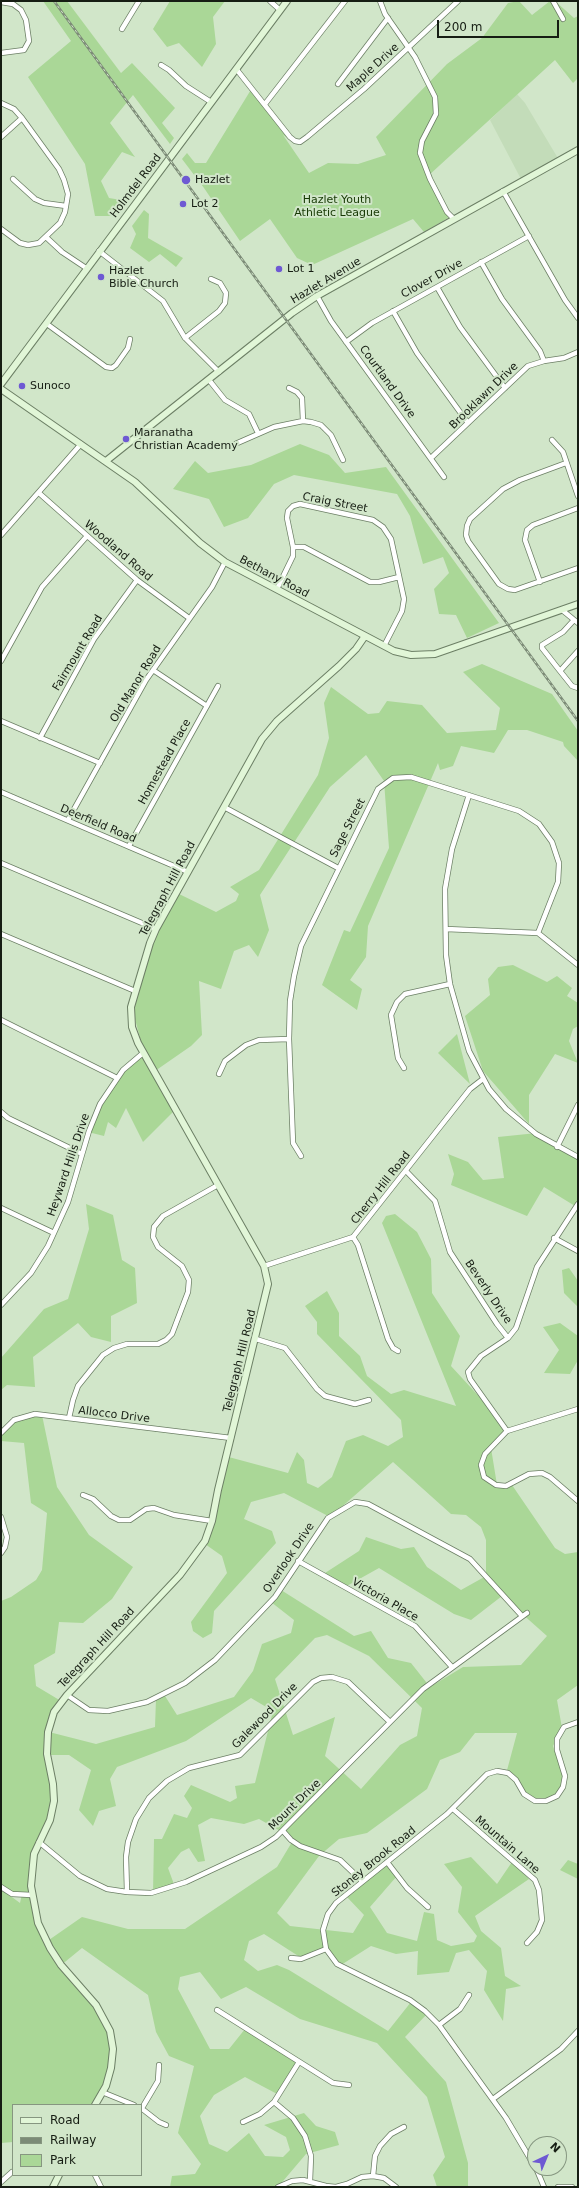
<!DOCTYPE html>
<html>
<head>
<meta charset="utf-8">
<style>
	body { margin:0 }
	#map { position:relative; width:579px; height:2188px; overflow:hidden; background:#d1e6c9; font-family:"DejaVu Sans",sans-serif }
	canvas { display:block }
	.frame { position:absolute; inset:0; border:2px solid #161d13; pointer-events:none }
	.legend { position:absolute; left:12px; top:2104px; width:130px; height:72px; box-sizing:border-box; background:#d1e6c9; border:1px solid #869680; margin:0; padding:5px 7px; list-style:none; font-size:12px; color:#161d13 }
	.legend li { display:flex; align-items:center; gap:8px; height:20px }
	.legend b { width:20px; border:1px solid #869680 }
	.north { position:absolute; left:527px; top:2136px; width:40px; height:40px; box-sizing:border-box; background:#d1e6c9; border:1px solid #869680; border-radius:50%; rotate:44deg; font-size:11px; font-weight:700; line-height:16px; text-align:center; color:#161d13 }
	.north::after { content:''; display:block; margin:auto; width:14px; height:18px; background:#6e59d3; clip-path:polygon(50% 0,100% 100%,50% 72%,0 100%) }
	.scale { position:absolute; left:437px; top:20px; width:122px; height:18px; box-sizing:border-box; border:2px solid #161d13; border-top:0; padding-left:5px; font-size:12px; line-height:14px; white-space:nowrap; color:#161d13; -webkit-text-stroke:3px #d1e6c9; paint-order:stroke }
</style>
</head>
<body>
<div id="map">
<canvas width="579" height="2188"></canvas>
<div class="frame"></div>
<ul class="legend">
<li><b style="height:5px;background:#e1f6d7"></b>Road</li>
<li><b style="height:5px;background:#7c8b77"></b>Railway</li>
<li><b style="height:11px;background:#aad797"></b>Park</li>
</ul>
<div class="north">N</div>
<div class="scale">200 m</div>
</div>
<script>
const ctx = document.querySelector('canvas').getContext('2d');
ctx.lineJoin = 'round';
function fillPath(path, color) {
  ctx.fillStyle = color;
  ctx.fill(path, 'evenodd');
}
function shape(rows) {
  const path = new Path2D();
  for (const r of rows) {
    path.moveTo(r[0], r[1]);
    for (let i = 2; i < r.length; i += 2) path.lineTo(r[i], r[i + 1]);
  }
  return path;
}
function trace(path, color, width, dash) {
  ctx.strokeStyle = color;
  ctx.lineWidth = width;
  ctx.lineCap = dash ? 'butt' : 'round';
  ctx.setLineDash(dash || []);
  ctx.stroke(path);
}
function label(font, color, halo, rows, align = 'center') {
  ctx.font = font + ' "DejaVu Sans",sans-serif';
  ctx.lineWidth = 4;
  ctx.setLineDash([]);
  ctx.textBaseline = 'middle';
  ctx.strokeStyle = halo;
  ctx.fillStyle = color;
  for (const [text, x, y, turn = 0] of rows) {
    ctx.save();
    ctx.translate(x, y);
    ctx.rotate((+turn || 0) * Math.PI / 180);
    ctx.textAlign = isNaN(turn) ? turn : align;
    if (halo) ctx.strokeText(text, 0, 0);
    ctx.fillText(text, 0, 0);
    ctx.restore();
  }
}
fillPath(shape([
	[517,94,525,103,559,160,522,181,490,120]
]), '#c3dcb9');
fillPath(shape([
	[43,1,67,1,121,73,132,63,175,108,162,123,174,138,170,144,133,95,110,123,135,157,122,152,101,181,109,198,127,201,116,216,95,216,85,164,28,77,71,41],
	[170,1,225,1,213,17,216,44,202,67,179,43,167,47,153,29],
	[519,1,532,15,550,1,555,1,574,18,578,16,578,78,573,83,555,60,428,176,444,205,448,218,424,232,413,219,312,265,297,258,270,219,240,241,204,188,182,159,187,153,195,163,206,163,252,88,295,144,283,135,309,173,328,163,358,164,386,155,376,137,447,64,482,38,508,3],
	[144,210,149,214,148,238,183,258,176,267,160,254,149,262,130,248,136,234,132,226],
	[300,444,329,455,345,473,386,467,499,623,467,638,456,615,439,614,434,589,449,573,443,557,423,564,410,516,397,494,294,475,274,484,248,518,224,527,209,499,173,489,195,461,208,473,251,465],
	[482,664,552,694,578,731,578,761,564,746,563,742,527,730,508,730,494,753,461,746,453,766,440,770,438,763,368,926,366,957,350,980,362,989,357,1010,322,985,344,930,350,932,389,848,384,781,366,755,330,787,260,895,269,930,258,957,249,945,234,951,221,989,199,981,202,1035,191,1046,155,1071,177,1108,143,1142,126,1108,116,1128,108,1122,104,1136,88,1132,109,1087,143,1049,131,1004,154,935,177,893,216,912,236,901,239,894,230,887,259,870,318,775,329,738,324,703,331,687,368,714,379,713,387,701,422,705,447,733,496,730,500,708,463,672],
	[513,965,547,982,557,976,572,988,567,996,578,1003,578,1026,573,1029,569,1041,578,1063,555,1054,529,1095,529,1124,483,1071,465,1016,490,995,488,979,498,967],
	[457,1034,470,1084,438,1053],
	[537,1133,578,1157,578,1205,575,1206,544,1187,527,1216,451,1185,454,1174,448,1154,468,1162,483,1180,504,1178,498,1137],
	[86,1204,113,1215,122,1260,135,1268,137,1303,111,1316,111,1342,91,1337,78,1323,33,1357,35,1387,7,1385,1,1390,1,1358,44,1309,68,1299,89,1229],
	[395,1214,417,1232,431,1259,432,1293,460,1336,451,1366,508,1428,491,1448,497,1485,512,1485,555,1548,565,1554,578,1552,578,1685,557,1700,562,1728,553,1746,565,1781,558,1796,535,1803,506,1774,517,1733,475,1733,460,1752,440,1760,427,1789,367,1833,339,1839,319,1856,277,1913,290,1926,353,1933,364,1915,346,1896,386,1864,397,1876,370,1907,387,1933,417,1941,424,1912,434,1914,437,1940,451,1946,474,1942,477,1936,458,1912,462,1887,444,1864,471,1857,497,1884,512,1862,529,1879,475,1916,481,1931,501,1948,505,1976,521,1986,506,1989,503,2021,484,1990,487,1971,469,1950,456,1953,449,1972,417,1975,418,1951,396,1954,371,1946,341,1965,327,1949,303,1959,264,1934,249,1941,244,1960,258,1971,277,1965,289,1970,388,2031,411,2002,427,2014,405,2037,446,2082,468,2163,468,2187,437,2187,433,2175,445,2157,427,2097,377,2043,300,2019,246,1987,221,1999,200,1972,180,1977,178,1989,210,2049,229,2049,245,2029,299,2062,279,2095,245,2077,214,2095,200,2116,209,2144,227,2152,249,2133,265,2156,283,2157,290,2150,286,2137,264,2125,304,2113,316,2126,335,2132,339,2145,306,2154,278,2187,170,2187,172,2176,195,2174,201,2164,178,2133,194,2066,169,2056,156,2032,148,1995,82,1948,60,1966,97,2006,113,2048,110,2079,96,2105,13,2105,13,2142,1,2143,1,1889,20,1903,22,1894,10,1892,1,1885,1,1601,11,1597,36,1580,42,1570,47,1513,31,1503,24,1443,1,1441,1,1436,16,1418,42,1415,57,1487,89,1535,133,1567,112,1599,83,1623,59,1622,55,1653,34,1665,36,1686,61,1701,49,1732,96,1744,155,1727,156,1699,165,1696,177,1715,234,1697,253,1671,262,1644,291,1633,294,1620,271,1602,281,1590,354,1636,371,1631,388,1658,411,1663,430,1687,463,1667,521,1665,547,1636,502,1596,471,1620,454,1614,379,1568,345,1587,325,1573,359,1551,366,1537,401,1549,414,1547,427,1567,461,1590,486,1576,486,1540,481,1527,466,1515,451,1514,393,1462,330,1517,284,1493,251,1502,244,1519,272,1531,276,1543,214,1611,212,1633,203,1638,193,1631,191,1622,227,1573,222,1556,205,1544,225,1456,288,1473,297,1452,304,1460,307,1483,318,1488,332,1477,346,1441,363,1435,388,1446,403,1437,401,1420,317,1334,317,1322,305,1306,327,1291,339,1313,339,1336,360,1356,367,1376,391,1394,404,1390,456,1406,382,1223,386,1216],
	[327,1635,369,1656,422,1708,417,1736,400,1745,361,1789,325,1756,335,1717,293,1735,275,1679,315,1638],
	[251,1698,273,1711,255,1783,235,1786,237,1798,230,1802,191,1785,184,1796,192,1808,187,1818,174,1814,162,1839,154,1839,153,1893,175,1887,168,1868,181,1852,189,1848,198,1862,205,1861,198,1825,211,1818,244,1824,259,1819,284,1833,292,1842,277,1867,185,1929,128,1929,82,1917,46,1942,35,1909,31,1864,53,1811,47,1755,69,1755,91,1770,79,1810,93,1826,99,1811,116,1806,110,1779,117,1767,186,1741],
	[569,1268,578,1281,578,1307,564,1293,562,1270],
	[560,1323,578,1336,578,1360,570,1374,544,1373,559,1350,543,1327],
	[568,1860,578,1864,578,1879,560,1870]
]), '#aad797');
const street = shape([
	[270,1,280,10],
	[380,1,385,14,415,57,435,97,436,114,422,141,420,153,430,179,447,212,454,219],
	[553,1,563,19],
	[1,2,13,4,21,10,26,20,29,41,24,50,1,53],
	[122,29,139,1],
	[161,65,169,70,186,86,211,102],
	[237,70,290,137,295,141,300,142,307,137,364,89,458,1],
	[338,84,388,18],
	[1,103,14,109,22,118,59,169,64,180,68,194,65,212,60,223,39,243,28,245,20,243,1,229],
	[265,104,345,1],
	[1,137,22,118],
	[13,179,35,199,44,203,66,206],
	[503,191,565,300,578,318],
	[47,238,62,252,86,268],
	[99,251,163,301,185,338,219,372],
	[481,262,502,299,540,351,544,361],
	[437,287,460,327,505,388],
	[317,296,331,321,444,477],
	[393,311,417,353,468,423],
	[47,324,106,367,112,368,116,365,128,348,130,339],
	[185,338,219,311,225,303,226,293,220,283,211,279],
	[346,342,372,323,529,236],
	[209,380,225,400,249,414,258,433],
	[289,388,297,392,302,398,303,421],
	[552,440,563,452,578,496],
	[226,448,274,427,303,421,311,422,321,425,331,435,343,460],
	[431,458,528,366,544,361,564,358,578,352],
	[566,463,520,480,503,489,470,519,467,526,466,535,468,541,499,584,508,589,515,590,578,568],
	[39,493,137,580,189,618],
	[1,535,81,444],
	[293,547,304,547,370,582,379,582,399,577],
	[540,582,525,540,527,530,533,525,578,508],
	[277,589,293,556,293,547,287,518,288,511,293,506,300,504,373,520,383,527,391,539,404,599,402,611,384,646],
	[562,610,578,623],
	[578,651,560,671,572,686,578,688],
	[1,661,42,587,87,536],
	[153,670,207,706],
	[560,671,542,648,542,645,563,632,574,620],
	[1,721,100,763],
	[40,738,94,639,137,580],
	[1,792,188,872],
	[469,795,452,849,445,889,446,955,450,984,469,1051,489,1089,506,1109,536,1134,578,1157],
	[224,807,338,868],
	[68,820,146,680,212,587,225,562],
	[129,846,218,686],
	[1,863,156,929],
	[446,929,538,933,578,965],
	[1,934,135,991],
	[1,1020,117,1078],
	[404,1068,398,1058,391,1015,397,1002,405,994,450,984],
	[219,1074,225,1061,246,1045,259,1040,289,1039],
	[1,1112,8,1118,82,1154],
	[557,1147,578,1105],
	[301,1156,293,1143,289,1039,290,1001,294,976,301,946,378,789,393,778,411,777,519,811,539,824,552,842,559,863,558,882,538,933],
	[406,1171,435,1201,450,1252,497,1324,508,1338],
	[1,1208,54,1233],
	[353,1237,358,1245,388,1339,393,1348,398,1351],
	[554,1238,578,1251],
	[264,1266,353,1237,470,1089,483,1079],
	[1,1305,31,1273,48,1246,68,1202,89,1131,100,1104,123,1070,143,1053],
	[256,1339,285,1348,317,1389,325,1396,355,1404,369,1400],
	[578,1409,507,1431,485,1454,481,1465,484,1477,496,1485,506,1486,529,1474,542,1473,550,1477,578,1501],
	[69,1418,73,1400,78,1386,103,1355,114,1348,127,1344,158,1344,166,1340,172,1334,188,1292,189,1280,182,1266,158,1247,153,1237,154,1227,163,1216,218,1185],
	[507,1431,470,1379,468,1372,481,1356,508,1338,516,1328,537,1267,578,1204],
	[1,1433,14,1420,35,1414,231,1438],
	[83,1495,93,1499,111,1516,119,1520,130,1520,146,1509,154,1508,174,1515,212,1521],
	[1,1517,7,1537,5,1547,1,1553],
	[298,1561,415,1626,452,1667],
	[67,1695,89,1710,108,1711,147,1702,185,1683,215,1660,275,1597,328,1518,355,1502,368,1504,470,1559,522,1616],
	[453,1809,535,1880,539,1890,542,1920,537,1932,527,1943],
	[283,1831,291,1840,300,1846,340,1860,362,1881],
	[39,1842,80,1876,107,1889,127,1892,151,1893,186,1882,261,1847,276,1837,423,1689,527,1613],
	[387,1862,407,1888,428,1907],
	[1,1887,12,1894,32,1895],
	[127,1892,126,1857,128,1842,136,1819,149,1798,167,1781,189,1768,240,1755,313,1682,321,1678,332,1677,348,1682,390,1722],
	[291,1958,301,1959,326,1949],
	[217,2010,333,2083,349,2085],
	[439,2025,460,2009,469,1995],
	[102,2092,134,2105],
	[493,2099,561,2049,578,2031],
	[274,2102,293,2118,305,2136,311,2156,310,2181],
	[141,2108,159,2122,166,2125],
	[142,2108,158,2081,159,2065],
	[243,2122,260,2114,274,2102,299,2062],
	[535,2167,506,2118,439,2025,425,2011,410,2000,337,1964,326,1949,323,1930,328,1914,336,1903,447,1814,487,1774,497,1771,508,1773,516,1780,524,1794,535,1801,546,1801,557,1796,563,1787,565,1776,557,1750,557,1739,564,1727,578,1722],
	[536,2168,544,2187],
	[95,2175,101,2187],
	[373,2176,375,2156,380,2146,391,2134,404,2127],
	[1,2182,12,2172],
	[278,2187,292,2181,303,2180,326,2186,336,2187,347,2184,362,2177,373,2176,384,2178,396,2187],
	[558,2187,572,2187]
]);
const secondary = shape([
	[1,384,287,1],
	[1,389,135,482,200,543,225,562,394,651,411,655,435,654,578,604],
	[106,461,292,313,317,296,578,150],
	[95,2105,106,2086,111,2068,113,2049,110,2031,96,2005,61,1965,50,1948,38,1923,31,1886,34,1854,50,1820,54,1801,53,1784,47,1754,48,1732,54,1712,67,1695,180,1575,205,1541,212,1521,218,1490,268,1284,264,1266,138,1043,132,1027,131,1007,150,943,156,929,262,739,277,721,339,666,356,649,365,636],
	[53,2187,59,2175]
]);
trace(street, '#6c7f65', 6);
trace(secondary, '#6c7f65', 8);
trace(street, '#fff', 4.5);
trace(secondary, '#e1f6d7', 6);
const rail = shape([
	[54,1,578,721]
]);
trace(rail, '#7c8b77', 2.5);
trace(rail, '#d1e6c9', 1, [3]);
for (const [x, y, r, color] of [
	[186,180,5,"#6e59d3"],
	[183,204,4,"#6e59d3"],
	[279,269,4,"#6e59d3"],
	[101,277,4,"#6e59d3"],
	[22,386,4,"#6e59d3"],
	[126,439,4,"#6e59d3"]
]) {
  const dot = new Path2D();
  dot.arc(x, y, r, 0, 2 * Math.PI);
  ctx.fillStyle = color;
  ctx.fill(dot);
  trace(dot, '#d1e6c9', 1.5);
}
label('11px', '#161d13', '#d1e6c9', [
	["Maple Drive",373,68,-42],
	["Holmdel Road",136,186,-53],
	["Clover Drive",432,279,-29],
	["Hazlet Avenue",326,281,-31],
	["Courtland Drive",387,382,54],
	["Brooklawn Drive",484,396,-44],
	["Craig Street",335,503,11],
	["Woodland Road",118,551,41],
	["Bethany Road",274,577,28],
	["Fairmount Road",78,653,-59],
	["Old Manor Road",136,684,-59],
	["Homestead Place",165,762,-61],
	["Deerfield Road",98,824,23],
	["Sage Street",348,828,-63],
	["Telegraph Hill Road",168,889,-62],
	["Heyward Hills Drive",69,1165,-71],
	["Cherry Hill Road",381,1188,-52],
	["Beverly Drive",488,1292,56],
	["Telegraph Hill Road",240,1361,-76],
	["Allocco Drive",114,1415,7],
	["Overlook Drive",289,1558,-56],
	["Victoria Place",385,1600,30],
	["Telegraph Hill Road",97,1648,-47],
	["Galewood Drive",265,1716,-45],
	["Mount Drive",295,1805,-44],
	["Mountain Lane",507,1845,41],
	["Stoney Brook Road",374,1862,-39]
]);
label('11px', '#161d13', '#d1e6c9', [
	["Hazlet",195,180],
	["Lot 2",191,204],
	["Lot 1",287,269],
	["Hazlet",109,271],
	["Bible Church",109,284],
	["Sunoco",30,386],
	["Maranatha",134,433],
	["Christian Academy",134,446]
], 'left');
label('11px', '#163803', '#d1e6c9', [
	["Hazlet Youth",337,200],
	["Athletic League",337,213]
]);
</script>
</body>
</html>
